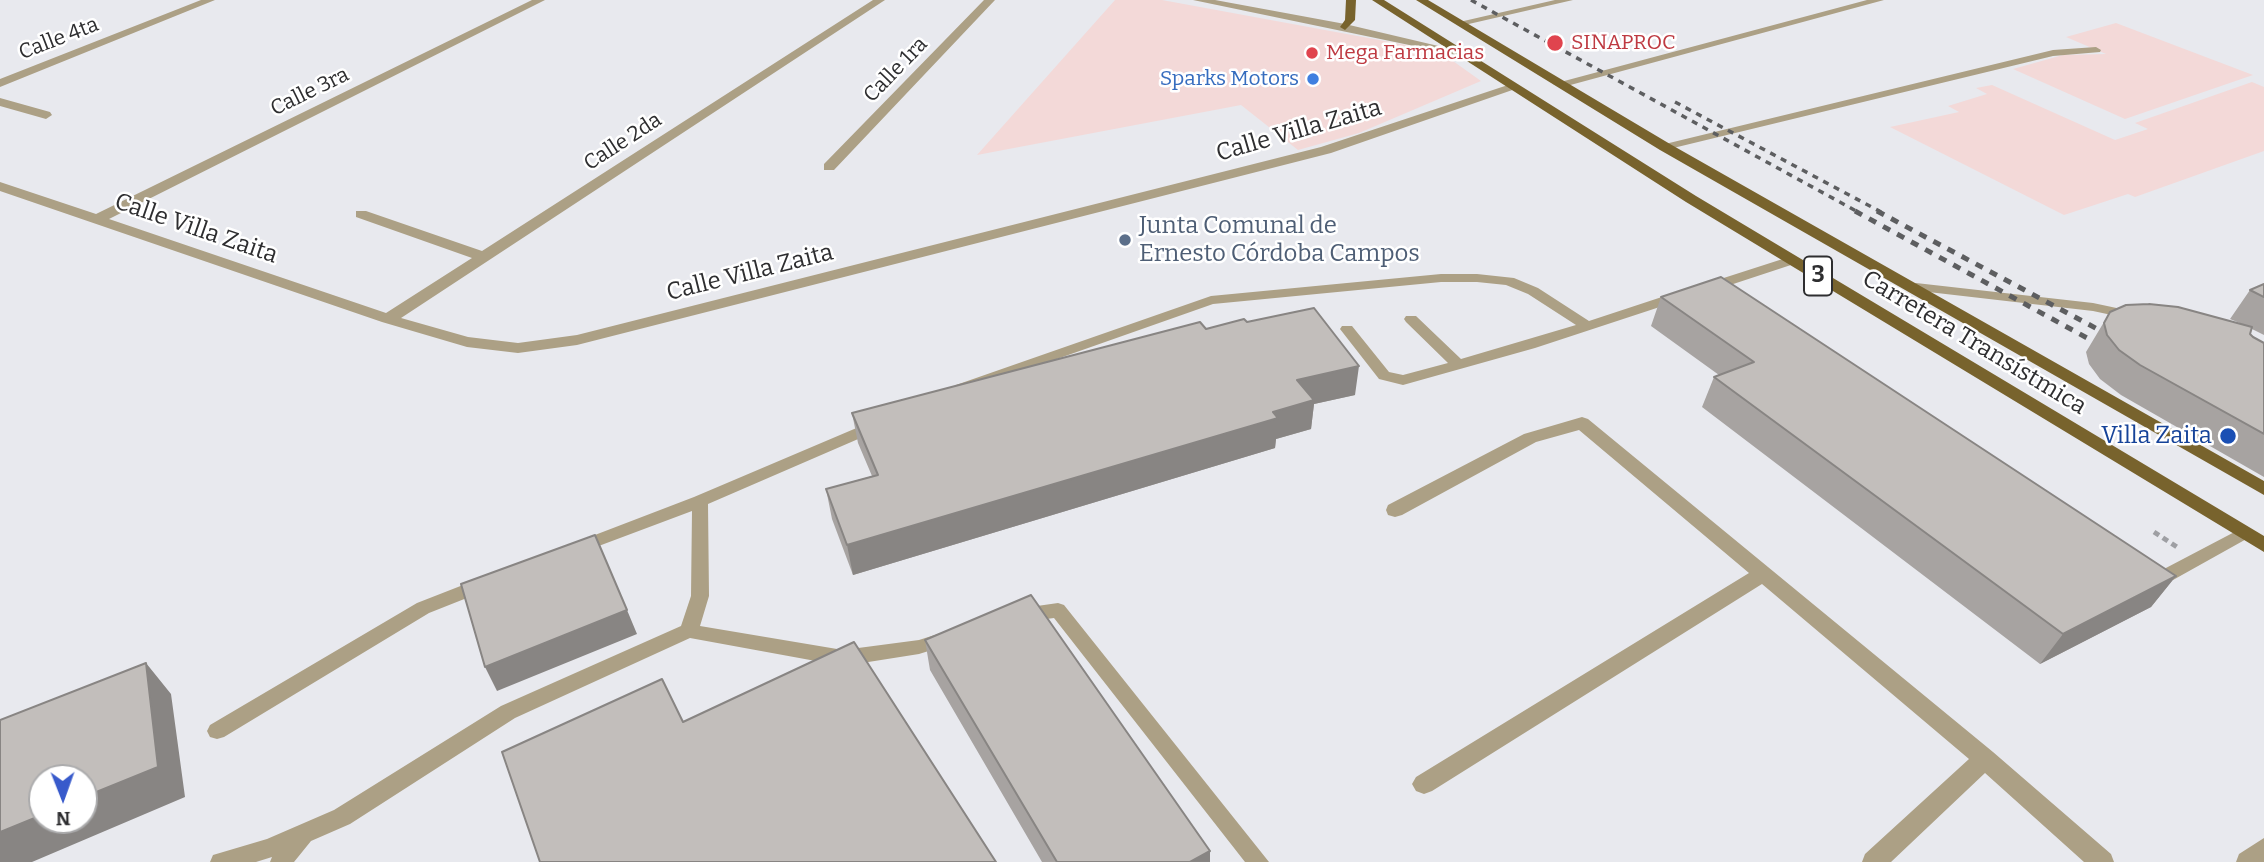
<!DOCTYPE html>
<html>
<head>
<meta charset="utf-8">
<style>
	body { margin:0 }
	#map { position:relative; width:2264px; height:862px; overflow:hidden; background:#e8e9ee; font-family:Bitter,serif }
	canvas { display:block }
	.north { position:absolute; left:28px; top:764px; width:70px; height:70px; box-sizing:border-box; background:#fff; border:2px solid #ababac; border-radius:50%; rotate:179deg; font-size:19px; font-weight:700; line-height:28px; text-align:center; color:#2e2e30 }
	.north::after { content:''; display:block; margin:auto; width:24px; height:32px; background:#385acb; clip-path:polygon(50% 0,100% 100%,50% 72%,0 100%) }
</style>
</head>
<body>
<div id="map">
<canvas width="2264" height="862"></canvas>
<div class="north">N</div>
</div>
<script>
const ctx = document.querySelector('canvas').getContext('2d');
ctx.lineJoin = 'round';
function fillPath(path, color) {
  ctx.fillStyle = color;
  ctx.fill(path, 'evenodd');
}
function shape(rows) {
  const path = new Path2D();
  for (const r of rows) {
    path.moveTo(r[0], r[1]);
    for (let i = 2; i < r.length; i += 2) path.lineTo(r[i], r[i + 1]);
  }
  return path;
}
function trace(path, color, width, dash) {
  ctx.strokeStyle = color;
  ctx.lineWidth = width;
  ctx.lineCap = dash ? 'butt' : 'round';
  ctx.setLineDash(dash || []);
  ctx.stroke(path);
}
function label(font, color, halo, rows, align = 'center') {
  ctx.font = font + ' Bitter,serif';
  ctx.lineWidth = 5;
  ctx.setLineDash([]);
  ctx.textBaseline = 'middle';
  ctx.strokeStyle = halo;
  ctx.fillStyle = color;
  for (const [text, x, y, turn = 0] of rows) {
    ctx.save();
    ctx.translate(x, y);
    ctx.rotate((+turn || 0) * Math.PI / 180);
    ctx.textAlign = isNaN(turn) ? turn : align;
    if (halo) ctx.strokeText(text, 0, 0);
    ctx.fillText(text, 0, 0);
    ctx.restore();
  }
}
fillPath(shape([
	[1115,0,1162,0,1439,51,1481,81,1359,133,1298,150,1241,105,977,155],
	[2116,23,2253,75,2125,119,2013,69,2063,55,2106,54,2066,37],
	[2252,82,2264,87,2264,151,2135,197,2128,194,2064,215,1890,127,1959,112,1948,106,1987,94,1976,88,1992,85,2115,140,2148,129,2135,123]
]), '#f3d9d8');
trace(shape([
	[2154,532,2177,547]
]), '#9e9fa3', 5, [6, 4.5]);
fillPath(shape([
	[1555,0,1573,0,1460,26,1455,23,1555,0],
	[2096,47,2101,50,2100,52,2053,56,1665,150,1659,147,1665,144,2053,50,2096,47],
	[1792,256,1799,260,1797,263,1715,290,1710,291,1703,287,1705,284,1792,256],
	[1441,274,1477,274,1514,278,1538,288,1589,321,1674,293,1684,293,1686,296,1684,299,1535,348,1403,385,1379,379,1340,329,1342,326,1352,326,1389,372,1403,375,1448,363,1406,322,1404,319,1406,316,1416,316,1461,359,1576,325,1528,294,1506,285,1477,282,1441,282,1213,304,966,391,961,393,953,388,956,385,1211,296,1441,274],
	[1916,283,2093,303,2140,313,2142,316,2135,320,2093,311,1911,290,1909,287,1916,283],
	[873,421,879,422,881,426,879,430,708,504,709,596,700,626,843,650,919,640,944,632,951,634,953,639,951,644,919,654,843,666,690,638,515,718,350,824,311,841,294,862,270,862,272,857,256,862,210,862,213,855,267,839,334,810,501,706,681,626,691,596,692,511,580,553,574,551,571,547,574,543,694,497,873,421],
	[2244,527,2250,529,2253,533,2250,537,2173,580,2152,583,2146,581,2143,576,2146,571,2164,569,2244,527],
	[481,578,487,580,490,585,487,590,429,613,224,737,217,739,210,737,207,731,210,725,417,603,481,578],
	[1058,603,1064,605,1269,862,1245,862,1054,618,1023,622,1016,620,1014,615,1016,610,1023,608,1058,603]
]), '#aca085');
fillPath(shape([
	[201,0,215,0,0,87,0,79,201,0],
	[532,0,545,0,109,219,386,313,472,258,356,217,356,211,366,211,482,251,873,0,885,0,401,318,468,337,518,343,577,335,1321,147,1511,84,1521,87,1331,153,577,345,518,353,467,347,382,322,0,191,0,182,96,214,532,0],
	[984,0,995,0,834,170,824,170,824,164,984,0],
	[1867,0,1884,0,1563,87,1553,84,1867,0],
	[0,98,50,112,52,115,46,119,0,106,0,98],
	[1582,417,1588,419,1993,752,2111,854,2114,862,2084,862,1985,773,1891,862,1862,862,1865,854,1969,759,1762,584,1432,791,1424,794,1416,791,1412,784,1416,777,1749,573,1579,430,1536,442,1402,515,1395,517,1388,515,1386,510,1388,505,1524,434,1582,417],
	[2264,838,2264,862,2236,862,2239,854,2264,838]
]), '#aca085');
fillPath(shape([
	[1193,0,1215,0,1345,24,1468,53,1462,56,1193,0]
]), '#aca085');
fillPath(shape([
	[1346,0,1356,0,1355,20,1345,30,1340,27,1345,20,1346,0],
	[1372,0,1384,0,1696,196,2264,536,2264,552,1686,202,1372,0],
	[1416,0,1428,0,1670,144,2264,481,2264,495,1660,150,1416,0]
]), '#78632d');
trace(shape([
	[1471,0,1858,212],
	[1675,102,1881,212]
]), '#5d5e60', 3.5, [6, 6]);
trace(shape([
	[1855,211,2109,350],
	[1877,211,2116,339]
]), '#5d5e60', 5, [8, 8]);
fillPath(shape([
	[2264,284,2264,335,2252,329,2250,334,2253,337,2264,343,2264,477,2121,395,2100,379,2089,364,2086,352,2110,312,2242,324,2230,319,2250,290],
	[1661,297,2176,576,2151,607,2040,664,1702,407,1714,377,1719,375,1651,326],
	[1247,322,1355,395,1314,404,1311,429,1276,439,1275,448,853,575,832,519,826,489,872,476,858,443,852,413,1206,329],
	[925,640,1210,851,1210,862,1042,862,930,670]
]), '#a7a3a1');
fillPath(shape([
	[1359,366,1355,395,1314,404,1311,429,1276,439,1275,448,853,575,847,545,1273,412,1297,380],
	[2176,576,2151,607,2040,664,2063,634],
	[627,610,637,634,497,691,485,667],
	[146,663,171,694,185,797,32,862,0,862,0,832,42,815,42,820,84,820,84,797],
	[1210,851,1210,862,1190,862]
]), '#888583');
const building = shape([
	[1721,277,2176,576,2063,634,1714,377,1754,362,1661,297,1721,277],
	[2264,284,2264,297,2250,290,2264,284],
	[2149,304,2178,307,2252,327,2250,334,2253,337,2264,343,2264,434,2140,365,2119,350,2107,335,2104,323,2110,312,2126,305,2149,304],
	[1314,308,1359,366,1297,380,1314,400,1273,412,1278,418,847,545,826,489,878,475,852,413,1200,322,1206,329,1244,319,1247,322,1314,308],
	[595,535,627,610,485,667,461,584,595,535],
	[1031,595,1210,851,1190,862,1057,862,925,640,1031,595],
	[854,642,996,862,540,862,502,752,662,679,683,722,854,642],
	[146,663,158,767,84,797,84,778,42,778,42,815,0,832,0,720,146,663]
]);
fillPath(building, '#c2bebb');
trace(building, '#888583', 2);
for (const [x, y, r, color] of [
	[1555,43,9,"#e0444e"],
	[1312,53,7,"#e0444e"],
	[1313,79,7,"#3f7fe0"],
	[1125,240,7,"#5c6f8a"],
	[2228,436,9,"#1a4fb4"]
]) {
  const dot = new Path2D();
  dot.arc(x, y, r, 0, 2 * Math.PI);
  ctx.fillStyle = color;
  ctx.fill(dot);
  trace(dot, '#fff', 2.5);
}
label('21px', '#2e2e30', '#fff', [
	["Calle 4ta",59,39,-21],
	["Calle 1ra",896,70,-46],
	["Calle 3ra",310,92,-26],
	["Calle 2da",623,142,-33]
]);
label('21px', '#be3a42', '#fff', [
	["SINAPROC",1571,43],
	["Mega Farmacias",1326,53]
], 'left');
label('21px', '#366cbe', '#fff', [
	["Sparks Motors",1299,79]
], 'right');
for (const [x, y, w] of [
	[1818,276,28]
]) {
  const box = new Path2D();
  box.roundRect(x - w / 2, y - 19.5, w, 39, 5);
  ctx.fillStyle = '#fff';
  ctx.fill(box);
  trace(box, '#2e2e30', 2);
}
label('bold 23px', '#2e2e30', null, [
	["3",1818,276]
]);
label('24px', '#2e2e30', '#fff', [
	["Calle Villa Zaita",1299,131,-16],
	["Calle Villa Zaita",196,229,19],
	["Calle Villa Zaita",750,273,-14],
	["Carretera Transístmica",1974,343,31]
]);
label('24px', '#4e5e75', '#fff', [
	["Junta Comunal de",1139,226],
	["Ernesto Córdoba Campos",1139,254]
], 'left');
label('24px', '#164399', '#fff', [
	["Villa Zaita",2212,436]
], 'right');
</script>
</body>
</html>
